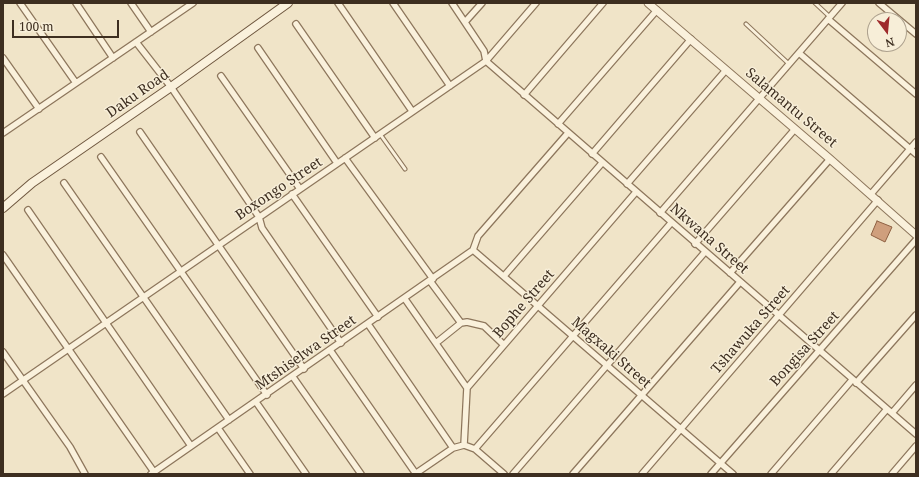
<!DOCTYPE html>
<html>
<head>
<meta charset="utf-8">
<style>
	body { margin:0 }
	#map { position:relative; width:919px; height:477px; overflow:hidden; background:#f0e4c8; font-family:"Noto Serif",serif }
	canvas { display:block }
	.frame { position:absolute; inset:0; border:4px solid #3d2e20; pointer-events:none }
	.north { position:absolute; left:867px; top:12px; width:40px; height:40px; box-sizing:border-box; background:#f7eed8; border:1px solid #ada18e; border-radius:50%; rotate:164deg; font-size:11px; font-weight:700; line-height:16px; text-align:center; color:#3d2e20 }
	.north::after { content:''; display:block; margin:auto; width:14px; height:18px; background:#9e2a2b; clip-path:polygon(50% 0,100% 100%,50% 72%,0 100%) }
	.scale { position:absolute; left:12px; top:20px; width:107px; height:18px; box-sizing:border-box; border:2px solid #3d2e20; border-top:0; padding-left:5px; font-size:12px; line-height:14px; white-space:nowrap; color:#3d2e20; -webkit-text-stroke:3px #f7eed8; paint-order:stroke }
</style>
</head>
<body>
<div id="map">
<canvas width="919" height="477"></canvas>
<div class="frame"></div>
<div class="north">N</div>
<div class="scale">100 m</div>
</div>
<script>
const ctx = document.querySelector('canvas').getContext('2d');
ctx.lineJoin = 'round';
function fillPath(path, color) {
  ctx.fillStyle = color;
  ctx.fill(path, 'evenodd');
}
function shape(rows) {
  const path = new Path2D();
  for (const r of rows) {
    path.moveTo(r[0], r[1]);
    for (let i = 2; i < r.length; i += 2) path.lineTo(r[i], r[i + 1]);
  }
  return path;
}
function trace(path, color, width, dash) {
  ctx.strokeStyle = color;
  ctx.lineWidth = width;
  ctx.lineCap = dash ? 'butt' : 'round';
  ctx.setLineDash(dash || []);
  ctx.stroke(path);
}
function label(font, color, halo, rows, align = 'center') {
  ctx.font = font + ' "Noto Serif",serif';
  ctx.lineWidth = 3;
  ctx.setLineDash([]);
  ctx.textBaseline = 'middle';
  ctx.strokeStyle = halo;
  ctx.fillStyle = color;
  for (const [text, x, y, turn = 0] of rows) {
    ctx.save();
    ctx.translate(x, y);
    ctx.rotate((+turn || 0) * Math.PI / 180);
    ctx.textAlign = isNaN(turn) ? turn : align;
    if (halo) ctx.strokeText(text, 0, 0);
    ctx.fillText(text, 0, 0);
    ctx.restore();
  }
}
const building = shape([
	[877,221,892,227,885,242,871,235,877,221]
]);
fillPath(building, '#cf9f7d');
trace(building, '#8d5f41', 1);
const service = shape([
	[815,3,830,17],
	[746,24,789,64],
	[380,134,405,169]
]);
const minor = shape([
	[20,3,76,83],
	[76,3,113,58],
	[131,3,151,32],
	[338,3,412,111],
	[393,3,450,86],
	[452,3,484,51,486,61,916,434],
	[879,3,916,34],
	[828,19,916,94],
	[465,22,482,3],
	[296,24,375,138],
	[136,42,171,87,259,217,262,228,341,343],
	[258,48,337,163],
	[799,53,916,154],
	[3,58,39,109],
	[221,76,300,189],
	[524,95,603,3],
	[558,124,657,10],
	[140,132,304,369],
	[3,133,193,3],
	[592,154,691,39],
	[101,157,267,395],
	[345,158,433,279],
	[64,183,229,420],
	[627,184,726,70],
	[292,194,378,317],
	[871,194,916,142],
	[28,210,191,446],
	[660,213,842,3],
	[695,244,795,129],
	[473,250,733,474],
	[473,250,478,236,568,133],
	[3,255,154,472],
	[730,273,830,159],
	[504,276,602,163],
	[430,281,461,323],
	[405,299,467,388],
	[368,324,453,448],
	[436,343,461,323,467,322,484,326,504,345],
	[330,350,416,474],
	[3,352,70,447,85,474],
	[293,377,361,474],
	[856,383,916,315],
	[3,394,486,61,536,3],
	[256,402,306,474],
	[892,413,916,385],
	[218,428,250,474],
	[464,445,467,388,636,192],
	[475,449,671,223],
	[151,474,473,250],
	[415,474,453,448,464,445,475,449,504,474],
	[513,474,705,252],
	[573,474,740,282],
	[642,474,878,200],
	[711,474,916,240],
	[771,474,852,380],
	[831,474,887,409],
	[892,474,916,446]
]);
const tertiary = shape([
	[648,3,830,159,916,235]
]);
const secondary = shape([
	[3,208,32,183,171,87,288,3]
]);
trace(service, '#8d765c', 5);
trace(minor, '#8d765c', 8);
trace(tertiary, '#8d765c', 9);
trace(secondary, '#6f573f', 10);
trace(service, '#faf1dc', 3);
trace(minor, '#faf1dc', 5.5);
trace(tertiary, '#faf1dc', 7);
trace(secondary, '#faf1dc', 8);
label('14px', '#3d2e20', '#f7eed8', [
	["Daku Road",138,94,-35],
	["Salamantu Street",791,108,40],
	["Boxongo Street",279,189,-34],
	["Nkwana Street",709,239,41],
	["Bophe Street",524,304,-49],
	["Tshawuka Street",751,330,-49],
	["Bongisa Street",805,349,-48],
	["Mtshiselwa Street",306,353,-35],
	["Magxaki Street",611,353,41]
]);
</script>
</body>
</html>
